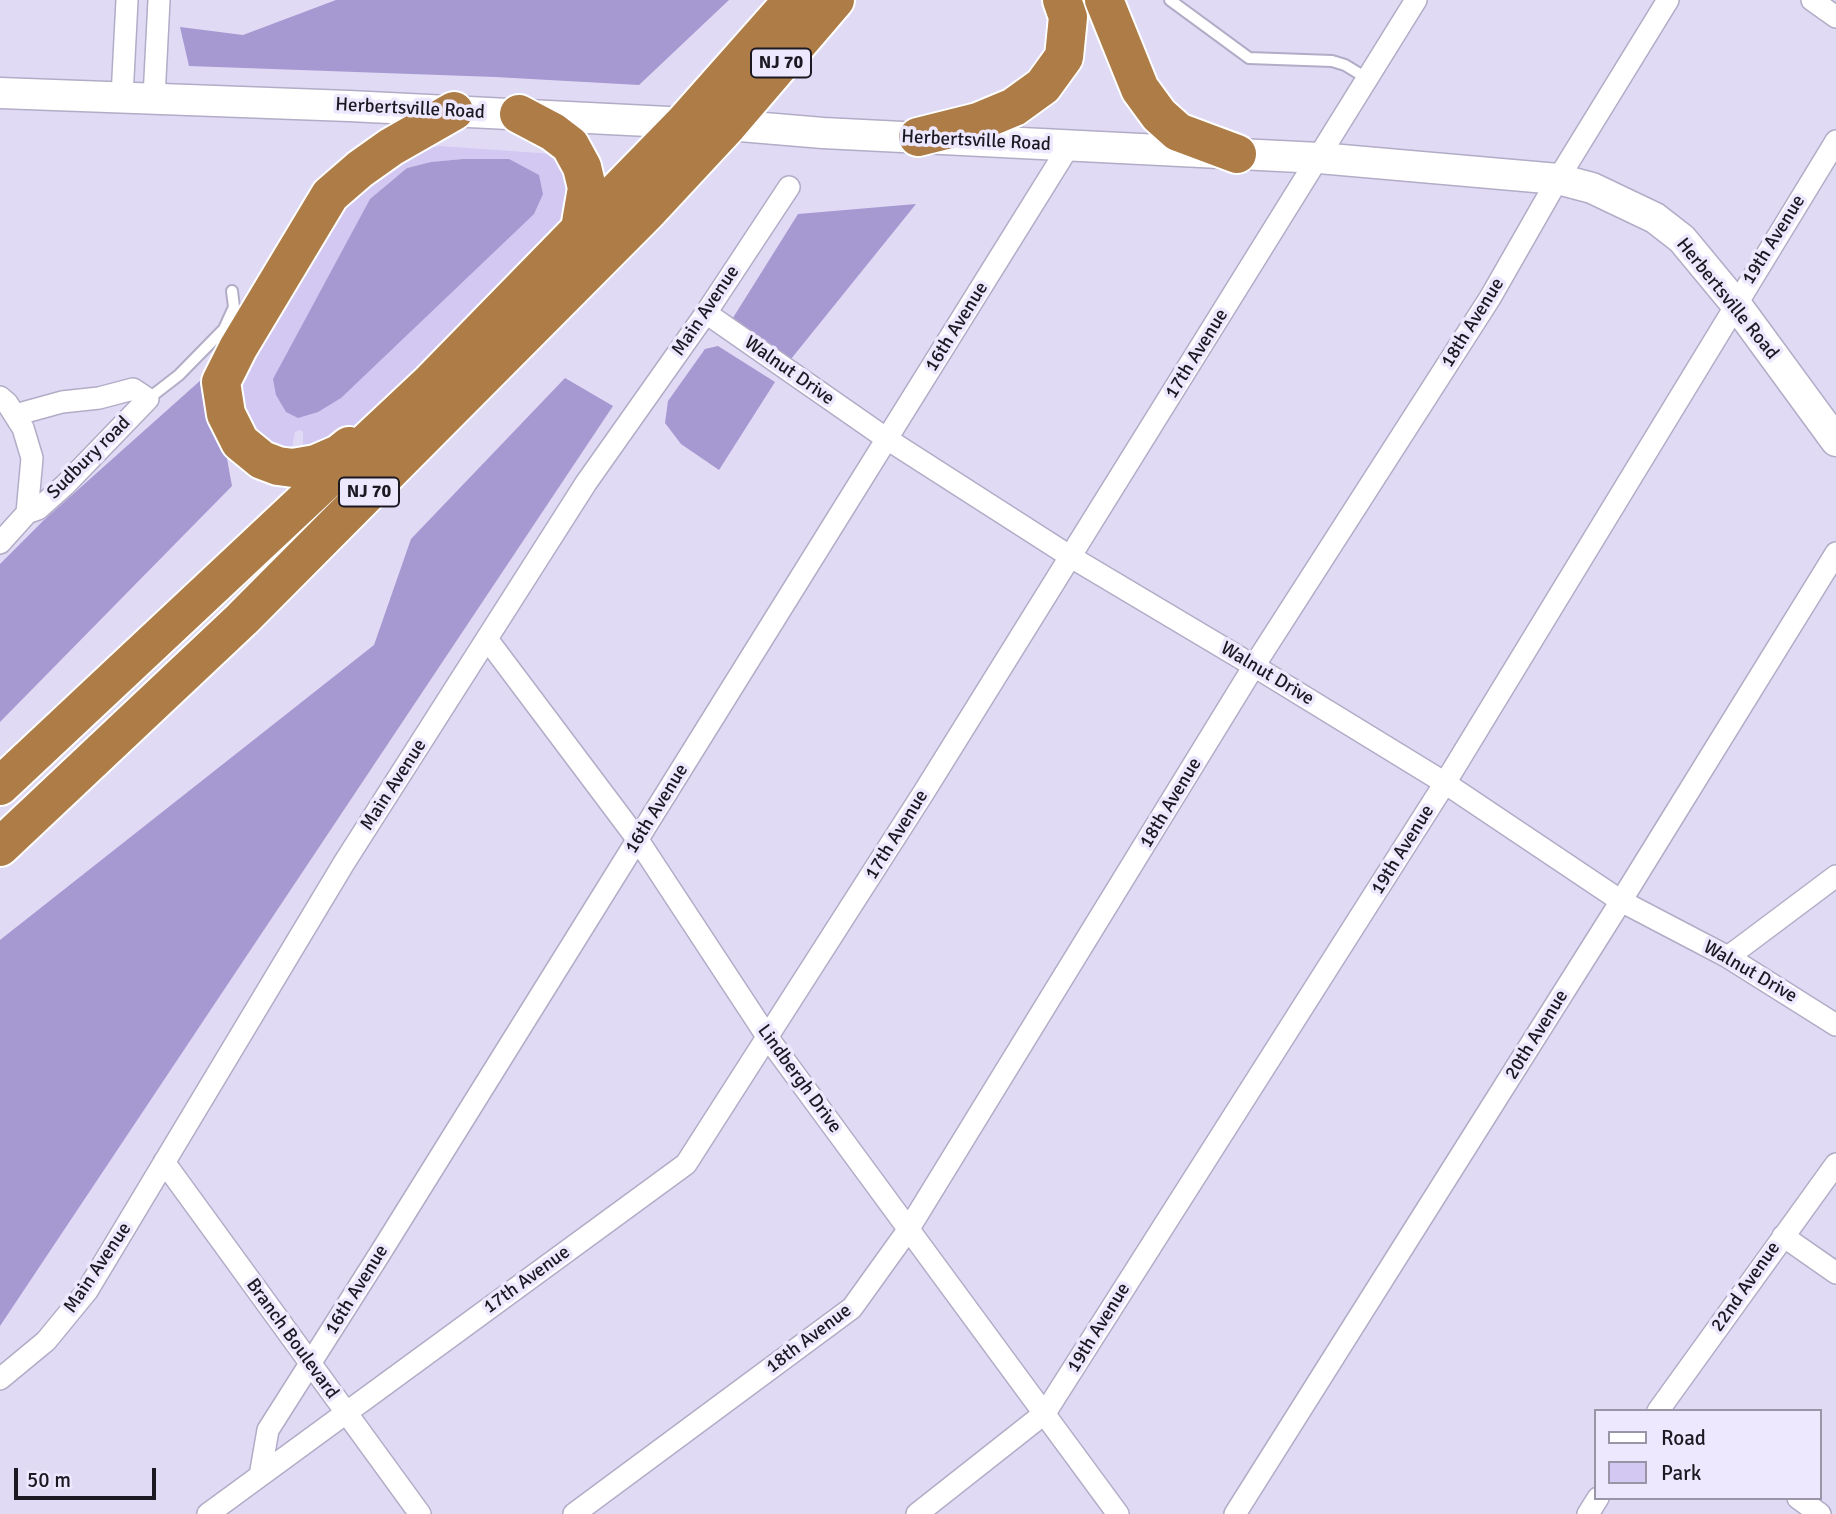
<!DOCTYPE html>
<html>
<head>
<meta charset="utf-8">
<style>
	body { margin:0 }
	#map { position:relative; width:1836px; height:1514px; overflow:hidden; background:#e0daf5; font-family:Signika,sans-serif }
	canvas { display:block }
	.legend { position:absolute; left:1594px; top:1409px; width:228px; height:91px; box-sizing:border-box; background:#ede8fe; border:2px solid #9995a6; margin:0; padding:9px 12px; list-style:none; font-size:21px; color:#1c1923 }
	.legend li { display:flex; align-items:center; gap:14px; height:35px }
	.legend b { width:35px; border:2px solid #9995a6 }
	.scale { position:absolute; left:14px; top:1468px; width:142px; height:32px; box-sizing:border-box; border:4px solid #1c1923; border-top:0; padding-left:9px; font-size:21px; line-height:24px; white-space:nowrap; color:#1c1923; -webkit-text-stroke:5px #ede8fe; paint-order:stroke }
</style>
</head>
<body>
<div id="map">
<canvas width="1836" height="1514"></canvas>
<ul class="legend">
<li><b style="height:9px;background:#fff"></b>Road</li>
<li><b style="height:19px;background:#d2c8f2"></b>Park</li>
</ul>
<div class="scale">50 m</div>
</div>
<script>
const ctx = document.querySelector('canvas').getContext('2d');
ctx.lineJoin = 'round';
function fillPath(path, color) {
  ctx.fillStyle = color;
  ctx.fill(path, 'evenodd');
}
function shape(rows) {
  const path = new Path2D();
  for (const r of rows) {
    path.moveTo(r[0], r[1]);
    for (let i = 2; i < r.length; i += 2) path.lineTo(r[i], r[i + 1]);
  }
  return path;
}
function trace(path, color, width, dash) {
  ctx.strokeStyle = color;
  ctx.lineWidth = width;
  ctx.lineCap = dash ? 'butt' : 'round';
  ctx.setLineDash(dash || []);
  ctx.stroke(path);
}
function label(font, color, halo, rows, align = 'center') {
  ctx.font = font + ' Signika,sans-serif';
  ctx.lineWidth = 7;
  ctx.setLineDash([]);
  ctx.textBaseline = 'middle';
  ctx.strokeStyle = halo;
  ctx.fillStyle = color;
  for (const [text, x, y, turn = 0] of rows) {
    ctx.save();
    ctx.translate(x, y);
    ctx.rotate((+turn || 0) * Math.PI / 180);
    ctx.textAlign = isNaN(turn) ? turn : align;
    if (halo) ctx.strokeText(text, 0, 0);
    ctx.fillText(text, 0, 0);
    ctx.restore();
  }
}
fillPath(shape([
	[440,146,553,154,559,157,577,206,371,418,352,433,308,453,303,444,303,432,300,430,295,432,291,452,277,449,252,432,237,384,355,189,424,149],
	[463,159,509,159,274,379,370,199,407,168,431,162]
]), '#d2c8f2');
fillPath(shape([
	[336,0,729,0,639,85,495,77,189,66,180,27,243,35],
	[463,159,509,159,539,175,543,194,534,214,341,398,318,412,298,418,286,412,276,395,273,379,370,199,407,168,431,162],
	[916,204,791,359,731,321,798,214],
	[718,346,775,382,719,470,681,444,665,423,668,401,705,349],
	[211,371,232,486,0,722,0,564,44,520],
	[565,378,613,406,0,1326,0,940,374,645,411,539]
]), '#a698d0');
const lane = shape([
	[1170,0,1249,58,1332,61,1345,65,1368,79],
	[148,399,179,375,224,329,234,307,232,291]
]);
const street = shape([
	[1812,0,1836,17],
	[122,97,127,0],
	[154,98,159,0],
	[706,313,887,439,1071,557,1254,666,1445,783,1621,901,1728,957,1836,1025],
	[0,397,7,403,23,428,32,458,27,513],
	[0,543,27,513,38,509,65,485,148,399,133,389,99,398,62,402,15,415],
	[487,639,638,840,768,1038,1118,1514],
	[1728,957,1836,876],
	[164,1162,420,1514],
	[1783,1236,1836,1273],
	[0,1379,46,1341,87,1291,344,863,586,483,706,313,789,187],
	[1658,1411,1836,1164],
	[260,1476,268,1430,379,1255,1069,146],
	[1798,1498,1820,1514],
	[208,1514,686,1164,924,792,1416,0],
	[574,1514,852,1308,908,1230,1254,666,1490,298,1558,179,1668,0],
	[917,1514,1045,1413,1445,783,1836,141],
	[1235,1514,1621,901,1836,553],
	[1588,1514,1598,1498]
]);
const secondary = shape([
	[0,93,349,106,728,125,823,133,1319,158,1558,179,1592,188,1655,218,1682,239,1735,303,1836,441]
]);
const highway = shape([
	[1104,0,1140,89,1159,115,1178,132,1237,154],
	[519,114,553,132,570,145,582,167,587,188,580,229],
	[918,137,978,122,1014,107,1043,86,1064,57,1068,17,1062,0],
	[349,446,339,454,316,464,293,468,278,466,262,460,240,442,226,414,221,382,238,348,330,195,360,169,391,147,454,111],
	[0,786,431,382,684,123,793,0],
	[0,847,242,619,647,212,728,125,835,0]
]);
trace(lane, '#b2acc6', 14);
trace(street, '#b2acc6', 24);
trace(secondary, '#b2acc6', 33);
trace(highway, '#fff', 42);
trace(lane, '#fff', 10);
trace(street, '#fff', 21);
trace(secondary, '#fff', 30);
trace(highway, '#ad7c47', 38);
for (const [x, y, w] of [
	[781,63,60],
	[369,492,60]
]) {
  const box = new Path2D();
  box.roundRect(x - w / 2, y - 14.5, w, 29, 5);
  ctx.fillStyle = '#ede8fe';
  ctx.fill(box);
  trace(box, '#1c1923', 2);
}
label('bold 18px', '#1c1923', null, [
	["NJ 70",781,63],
	["NJ 70",369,492]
]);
label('19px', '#1c1923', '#ede8fe', [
	["Herbertsville Road",410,109,3],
	["Herbertsville Road",976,141,3],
	["19th Avenue",1774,240,-58],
	["Herbertsville Road",1727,299,51],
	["Main Avenue",706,311,-56],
	["18th Avenue",1473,323,-58],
	["16th Avenue",957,327,-58],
	["17th Avenue",1197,354,-58],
	["Walnut Drive",789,371,35],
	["Sudbury road",89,458,-45],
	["Walnut Drive",1267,674,31],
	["Main Avenue",394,785,-57],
	["18th Avenue",1171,803,-59],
	["16th Avenue",657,809,-58],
	["17th Avenue",897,835,-58],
	["19th Avenue",1403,850,-58],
	["Walnut Drive",1750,972,30],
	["20th Avenue",1537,1035,-58],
	["Lindbergh Drive",799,1079,54],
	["Main Avenue",98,1268,-56],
	["17th Avenue",527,1280,-36],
	["22nd Avenue",1746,1287,-55],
	["16th Avenue",357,1290,-58],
	["19th Avenue",1099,1328,-58],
	["Branch Boulevard",292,1339,54],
	["18th Avenue",809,1339,-37]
]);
</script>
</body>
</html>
